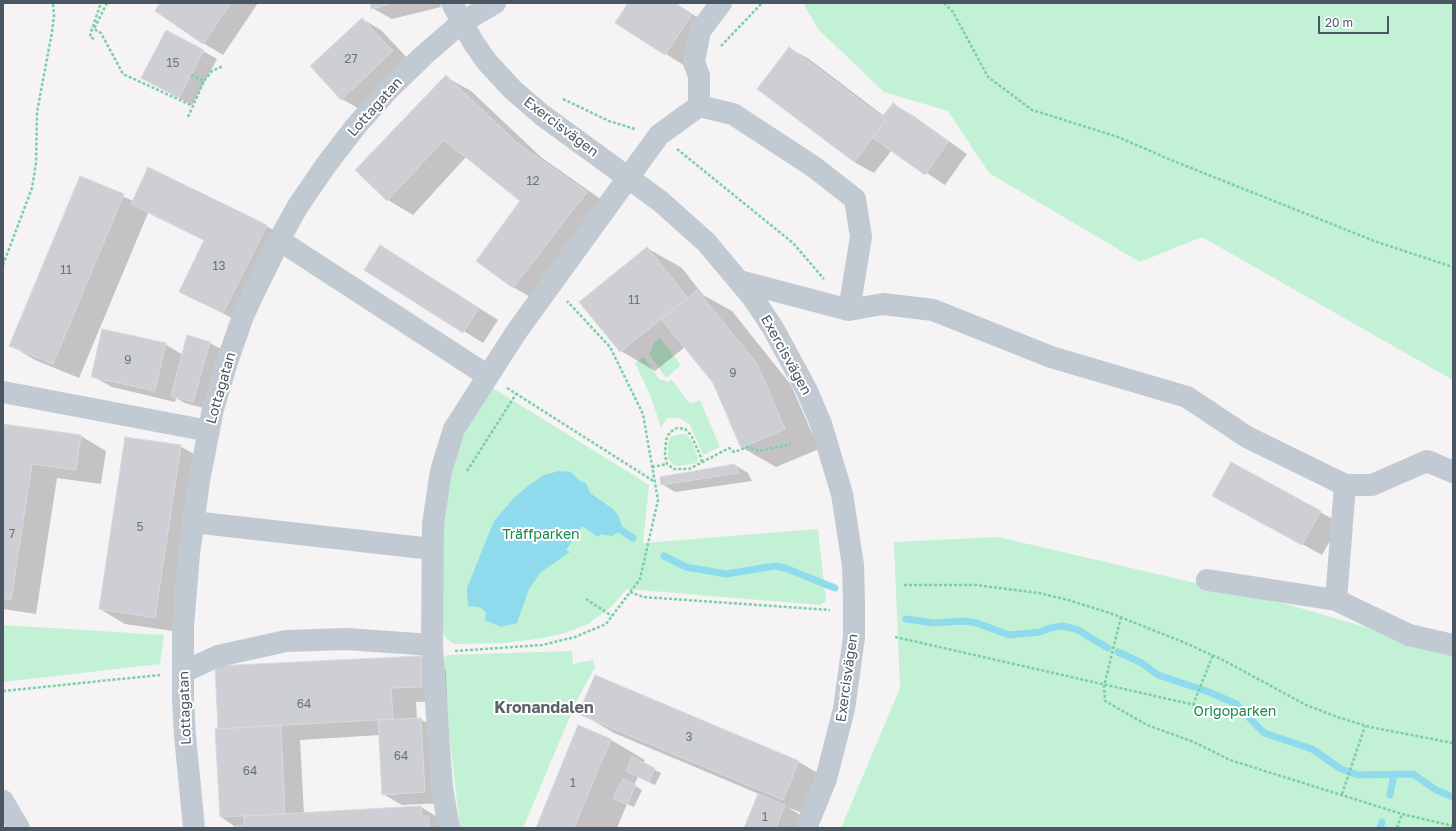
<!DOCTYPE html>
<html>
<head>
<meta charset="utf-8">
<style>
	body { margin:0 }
	#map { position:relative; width:1456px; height:831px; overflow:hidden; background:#f5f3f3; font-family:"Golos Text",sans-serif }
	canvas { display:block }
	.frame { position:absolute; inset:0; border:4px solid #4a5661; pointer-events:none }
	.scale { position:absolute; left:1318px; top:16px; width:71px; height:18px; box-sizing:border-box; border:2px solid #4a5661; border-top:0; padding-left:5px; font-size:12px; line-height:14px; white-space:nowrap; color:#4a5661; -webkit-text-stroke:3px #fff; paint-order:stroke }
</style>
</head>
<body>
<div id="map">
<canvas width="1456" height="831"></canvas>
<div class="frame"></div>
<div class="scale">20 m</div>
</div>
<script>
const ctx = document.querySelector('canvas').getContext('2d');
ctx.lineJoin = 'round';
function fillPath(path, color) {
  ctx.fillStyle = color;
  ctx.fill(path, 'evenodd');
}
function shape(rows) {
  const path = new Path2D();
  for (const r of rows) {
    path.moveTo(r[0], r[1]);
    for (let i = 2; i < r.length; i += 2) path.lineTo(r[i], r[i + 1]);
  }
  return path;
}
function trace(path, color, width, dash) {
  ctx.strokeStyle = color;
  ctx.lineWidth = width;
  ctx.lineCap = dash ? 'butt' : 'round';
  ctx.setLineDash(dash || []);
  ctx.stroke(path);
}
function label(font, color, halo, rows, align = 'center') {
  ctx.font = font + ' "Golos Text",sans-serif';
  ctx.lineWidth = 4;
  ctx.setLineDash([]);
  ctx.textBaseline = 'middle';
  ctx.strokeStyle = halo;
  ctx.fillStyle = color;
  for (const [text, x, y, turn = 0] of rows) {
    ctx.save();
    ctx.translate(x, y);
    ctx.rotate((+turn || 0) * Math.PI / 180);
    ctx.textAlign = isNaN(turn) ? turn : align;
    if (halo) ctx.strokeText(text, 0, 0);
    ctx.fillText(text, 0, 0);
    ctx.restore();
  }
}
fillPath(shape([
	[803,3,1453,3,1453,380,1202,237,1140,262,989,173,948,111,884,92,818,29],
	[660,338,681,365,666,378,649,354,652,350,653,344],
	[644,357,659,379,668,382,672,380,690,404,700,400,720,447,703,455,690,425,680,418,667,418,661,427,650,395,635,363],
	[491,387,649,485,643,543,818,529,826,601,820,605,627,589,610,608,588,624,565,633,543,638,506,643,454,644,447,639,441,631,442,532,452,450],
	[682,434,686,434,692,442,698,457,697,463,679,466,674,465,668,459,668,443,670,438,672,436],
	[998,537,1290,605,1453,653,1453,828,841,828,900,688,894,542],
	[3,625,164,635,160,664,3,682],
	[572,651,573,664,593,660,595,667,577,700,523,828,460,828,441,662,447,655]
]), '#c3f1d5');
fillPath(shape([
	[559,471,571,472,580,481,586,483,590,493,613,509,619,517,622,526,621,530,612,536,601,534,598,537,582,526,566,550,570,552,541,572,529,589,517,623,501,627,485,620,486,612,479,607,468,606,467,588,494,521,512,500,529,485,544,475]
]), '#90daee');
fillPath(shape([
	[161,3,258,3,223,55,203,43],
	[371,3,440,3,441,7,392,19,372,8],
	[629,3,675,3,711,26,685,66,617,23],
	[362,19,381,30,412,63,361,110,342,99],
	[789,48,809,59,884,116,893,104,912,115,967,154,945,185,892,150,874,173,854,162],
	[203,51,217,59,192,105,155,85],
	[446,77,471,91,542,158,612,207,539,302,513,287,521,201,466,157,413,215,388,200,356,170],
	[80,177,133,201,266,226,292,240,249,327,180,291,205,241,148,213,79,378,35,360,10,345],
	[647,248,682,268,703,295,732,311,791,385,819,449,776,467,741,447,714,382,685,347,655,371,621,351],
	[400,258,498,320,483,343,366,270],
	[188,337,210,343,223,350,207,409,185,403,176,398,175,402,112,387,92,376,165,344,183,355],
	[3,425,81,436,106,451,101,484,57,478,36,614,3,609],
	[180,446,206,461,180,632,125,624,100,609],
	[735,465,748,473,752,481,675,492,662,484],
	[1233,506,1320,512,1340,523,1322,555],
	[421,657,446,671,447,701,416,702,417,719,420,719,440,730,444,803,402,805,383,794,380,735,300,740,304,814,421,807,446,822,447,828,237,828,221,817,216,730],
	[580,713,799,762,833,782,817,819,787,807,819,826,819,828,745,828,759,794,614,733],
	[611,740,645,760,643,764,661,773,655,785,638,777,634,785,642,790,634,807,627,804,617,828,537,828]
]), '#0003');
trace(shape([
	[621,530,633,538],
	[664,556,686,567,726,574,775,566,785,568,835,588],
	[906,619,934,623,962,621,977,623,1009,635,1040,632,1050,628,1062,626,1076,629,1108,648],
	[1118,652,1142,663,1158,675,1209,692,1236,704,1264,733,1312,749,1341,769,1358,775,1413,774,1436,790,1453,797],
	[1390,795,1394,774],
	[1380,828,1382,822]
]), '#90daee', 7);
const building = shape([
	[160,3,231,3,203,44,155,11,160,3],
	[370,3,393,3,371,9,370,3],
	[628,3,675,3,692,14,665,55,615,23,628,3],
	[362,18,393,51,341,100,310,66,362,18],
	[166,30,204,50,179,98,141,78,166,30],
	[789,47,886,120,854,162,757,89,789,47],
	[446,75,517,143,587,192,513,288,476,261,520,201,444,140,387,201,355,170,446,75],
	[893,103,948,142,925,175,873,138,886,120,882,117,893,103],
	[148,167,267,225,223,313,179,292,204,240,131,204,148,167],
	[80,176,124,194,53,364,9,346,80,176],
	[380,245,479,308,463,333,364,270,380,245],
	[647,247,688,298,620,352,579,302,647,247],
	[697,290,757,364,785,429,741,448,713,383,661,319,697,290],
	[102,329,166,343,155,391,91,377,102,329],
	[187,335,210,342,193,402,171,396,187,335],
	[3,424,81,435,76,470,32,464,11,600,3,599,3,424],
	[125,437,181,445,155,618,99,609,125,437],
	[1231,462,1321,511,1302,545,1212,496,1231,462],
	[735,464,739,473,661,485,660,477,735,464],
	[421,656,422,687,391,688,393,719,218,729,215,666,421,656],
	[595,675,799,761,783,800,578,714,595,675],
	[421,718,425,792,382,795,378,720,421,718],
	[281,725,285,814,220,817,215,729,281,725],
	[578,725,611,739,574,828,536,828,578,725],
	[632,757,655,768,649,782,626,771,632,757],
	[623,779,636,785,627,805,613,798,623,779],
	[758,794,785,805,776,828,744,828,758,794],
	[421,806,422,816,429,816,429,828,236,828,236,826,244,826,244,816,421,806]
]);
fillPath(building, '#cdcfd5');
trace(building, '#d7d9de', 1);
trace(shape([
	[107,3,94,29,101,33,123,74,193,106],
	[944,3,953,12,988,77,1032,110,1118,137,1171,160,1377,242,1453,267],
	[94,39,90,37,91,32,101,3],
	[721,46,762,3],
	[191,75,204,81],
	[563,99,609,121,635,129],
	[188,117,204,81,212,71,223,66],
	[677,149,793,243,824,279],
	[3,265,32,188,36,163,37,112,52,32,54,16,53,3],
	[507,388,655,482],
	[702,462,701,457,691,435,685,429,677,428,670,432,666,440,665,455,667,464,674,469,689,469,697,465,729,448,734,452,748,447,758,451,791,444],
	[652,467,667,464],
	[467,471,516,394],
	[904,585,976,585,1039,593,1068,600,1110,613,1183,642,1223,660,1306,705,1340,718,1370,727,1453,743],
	[630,592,643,597,830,610],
	[586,599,612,616],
	[1121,617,1104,686,1105,701,1147,725,1194,742,1230,760,1402,814],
	[895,637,1199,706],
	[455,651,542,645,575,637,606,624,640,579,658,500,643,414,610,347,567,301],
	[3,691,160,675],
	[1193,705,1213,655],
	[1342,794,1365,726],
	[1397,828,1402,814,1453,826]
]), '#7ad0a6', 2.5, [3, 2]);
trace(shape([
	[452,3,473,42,487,62,513,90,542,115,660,201,706,242,753,298,773,328,807,391,821,424,842,494,853,565,854,601,854,637,844,709,826,779,806,828],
	[699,106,699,76,694,62,700,31,721,3],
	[279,240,488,376],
	[739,281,849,310,883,304,933,310,1051,357,1187,397,1247,437,1345,485,1372,485,1427,461,1453,472],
	[3,392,209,431],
	[193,522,432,549],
	[1207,580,1336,600,1409,635,1453,645],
	[1336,600,1345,485],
	[183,672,218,656,286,641,346,639,432,645],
	[3,801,19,828],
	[194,828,185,736,183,700,183,626,189,554,199,481,213,409,227,362,243,316,274,249,298,206,326,165,356,126,389,89,424,55,461,23,495,3],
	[449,828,442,788,432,645,433,524,441,471,454,429,517,331,659,135,699,106,733,114,814,167,855,199,861,237,849,310]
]), '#c1cad2', 22);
label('12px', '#6b747e', null, [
	["27",351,59],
	["15",173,63],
	["12",533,181],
	["13",219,266],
	["11",66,270],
	["11",634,300],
	["9",128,360],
	["9",733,373],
	["5",140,527],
	["7",12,534],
	["64",304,704],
	["3",689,737],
	["64",401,756],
	["64",250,771],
	["1",573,783],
	["1",765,817]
]);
label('14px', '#4a5661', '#fff', [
	["Lottagatan",375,107,-48],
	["Exercisvägen",561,127,37],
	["Exercisvägen",786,355,61],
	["Lottagatan",221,388,-74],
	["Exercisvägen",847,678,-82],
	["Lottagatan",185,708,-92]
]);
label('14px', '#17864f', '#fff', [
	["Träffparken",541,535],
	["Origoparken",1235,712]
]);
label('bold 16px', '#5f6368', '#fff', [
	["Kronandalen",544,708]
]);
</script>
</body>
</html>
